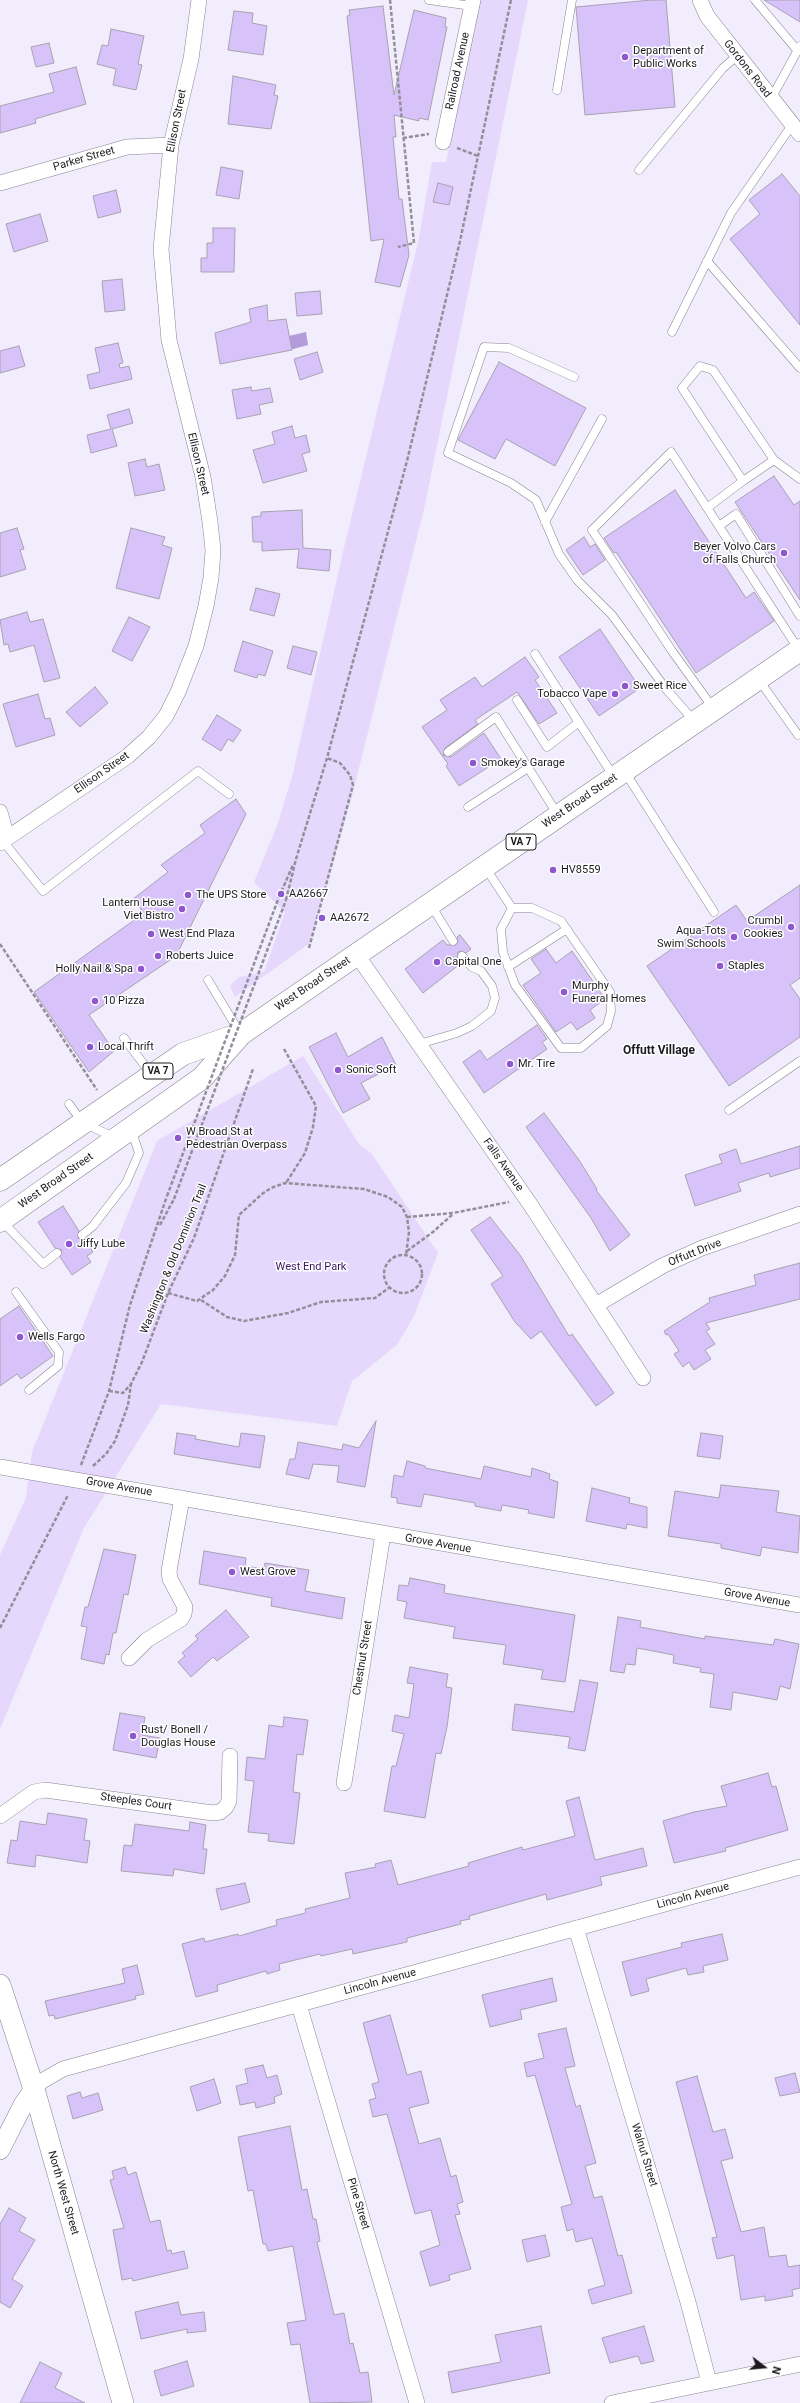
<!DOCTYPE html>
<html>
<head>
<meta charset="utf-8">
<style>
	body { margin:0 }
	#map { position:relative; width:800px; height:2403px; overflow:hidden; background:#f2edfc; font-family:Roboto,sans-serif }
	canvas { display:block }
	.north { position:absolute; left:744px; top:2347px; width:40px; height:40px; -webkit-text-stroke:3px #fff; paint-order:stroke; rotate:106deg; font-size:11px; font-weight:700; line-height:16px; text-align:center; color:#1c1a1f }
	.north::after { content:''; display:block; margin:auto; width:14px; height:18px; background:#1c1a1f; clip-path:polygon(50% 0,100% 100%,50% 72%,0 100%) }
</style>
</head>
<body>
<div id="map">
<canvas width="800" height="2403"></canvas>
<div class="north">N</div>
</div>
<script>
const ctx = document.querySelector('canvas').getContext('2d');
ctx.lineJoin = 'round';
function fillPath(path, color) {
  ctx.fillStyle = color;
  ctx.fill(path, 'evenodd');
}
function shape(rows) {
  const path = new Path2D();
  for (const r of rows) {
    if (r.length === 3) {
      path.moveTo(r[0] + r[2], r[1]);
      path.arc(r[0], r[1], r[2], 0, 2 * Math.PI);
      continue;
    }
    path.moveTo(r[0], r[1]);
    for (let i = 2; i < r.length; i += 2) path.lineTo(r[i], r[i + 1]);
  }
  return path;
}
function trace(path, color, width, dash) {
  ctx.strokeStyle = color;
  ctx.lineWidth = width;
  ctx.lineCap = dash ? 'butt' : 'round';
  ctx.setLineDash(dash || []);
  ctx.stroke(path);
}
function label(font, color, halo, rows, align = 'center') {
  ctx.font = font + ' Roboto,sans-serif';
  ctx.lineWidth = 3;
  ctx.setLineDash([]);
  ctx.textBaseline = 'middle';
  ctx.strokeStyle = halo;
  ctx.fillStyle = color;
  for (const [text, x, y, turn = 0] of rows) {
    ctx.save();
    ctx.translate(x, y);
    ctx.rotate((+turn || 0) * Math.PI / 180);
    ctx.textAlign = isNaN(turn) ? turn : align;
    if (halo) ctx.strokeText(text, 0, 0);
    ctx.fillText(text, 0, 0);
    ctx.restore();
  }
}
fillPath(shape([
	[480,0,528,0,424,509,351,800,310,943,235,997,230,986,239,977,264,972,285,912,254,882,277,826,292,777,343,552,419,238,432,162,446,162],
	[303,1056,359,1144,372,1154,438,1253,414,1316,397,1345,352,1381,337,1426,161,1404,84,1528,0,1729,0,1555,26,1498,32,1452,157,1141]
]), '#e5d8fc');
fillPath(shape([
	[306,332,308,345,282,352,280,338]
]), '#b49bdb');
const building = shape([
	[651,0,666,0,675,107,585,115,576,7,651,0],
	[764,0,800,0,800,22,764,0],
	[383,6,394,95,414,10,446,18,445,27,447,27,428,120,419,118,419,121,394,115,396,137,393,137,399,199,402,199,409,255,400,287,375,282,384,239,371,241,347,16,350,15,349,10,383,6],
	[234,11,253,13,252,23,267,26,263,55,228,50,234,11],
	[111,29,144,36,138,64,142,65,136,90,113,85,116,69,97,64,102,45,108,46,111,29],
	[49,43,54,63,36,67,31,47,49,43],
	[76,67,86,104,35,119,36,123,0,133,0,106,54,92,49,74,76,67],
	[233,76,276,85,274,95,278,96,271,129,228,124,233,76],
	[221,167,243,171,239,199,216,195,221,167],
	[782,174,800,196,800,325,730,239,760,214,749,200,782,174],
	[438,183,453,187,449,205,433,202,438,183],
	[116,190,121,212,98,218,93,196,116,190],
	[40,214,48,241,14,252,6,224,40,214],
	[213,228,235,228,234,272,201,272,201,258,207,258,207,243,213,243,213,228],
	[122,279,125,310,105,312,102,281,122,279],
	[320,291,322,314,297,316,295,293,320,291],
	[267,305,268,321,286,319,292,350,220,364,215,333,251,322,249,309,267,305],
	[118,343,123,363,119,364,120,368,129,366,132,379,90,389,87,375,100,372,95,348,118,343],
	[19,346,25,366,0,373,0,351,19,346],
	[317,352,323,372,300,380,294,359,317,352],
	[499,362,586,408,555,466,506,439,495,459,458,440,499,362],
	[251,387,252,391,270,388,273,402,259,405,261,414,237,419,232,390,251,387],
	[129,409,133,423,112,429,117,446,91,453,87,435,111,429,107,415,129,409],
	[292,426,295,438,306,435,310,452,302,454,307,471,263,483,253,450,275,444,272,432,292,426],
	[145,459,147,467,159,464,165,490,135,496,128,463,145,459],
	[774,476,794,505,800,501,800,600,735,502,774,476],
	[675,490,746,598,754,592,774,621,696,673,616,552,614,553,604,538,675,490],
	[302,510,303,548,331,550,329,571,297,568,299,549,262,551,262,542,253,542,252,517,261,516,261,512,302,510],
	[17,528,24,549,20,550,26,569,0,577,0,533,17,528],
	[131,528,165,537,162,545,172,548,159,599,116,588,131,528],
	[584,537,590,547,595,544,605,560,583,575,566,550,584,537],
	[256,588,280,594,274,616,250,610,256,588],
	[27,612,30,622,43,619,60,678,44,682,34,645,10,652,8,644,4,645,0,620,27,612],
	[129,617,150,627,132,661,112,651,129,617],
	[600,629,640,688,599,716,559,657,600,629],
	[243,641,273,651,265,676,258,674,257,678,234,671,243,641],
	[293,646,317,652,311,675,287,668,293,646],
	[525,657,539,677,535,680,557,713,539,724,517,692,475,720,478,724,445,748,443,755,451,757,484,733,501,759,459,786,446,766,448,764,422,727,447,710,440,700,475,677,482,687,525,657],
	[95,687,108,703,80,727,66,712,95,687],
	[38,694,45,719,50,718,55,735,16,747,3,704,38,694],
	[217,715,241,730,233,742,228,739,221,751,202,739,217,715],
	[236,799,246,814,176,956,89,1015,114,1051,89,1072,34,992,144,913,133,899,168,872,161,865,205,833,200,825,236,799],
	[800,885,800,978,790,985,800,999,800,1037,729,1086,647,966,736,905,747,921,800,885],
	[460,935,471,949,466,953,461,951,458,952,457,960,460,964,423,993,405,969,443,940,447,945,456,945,458,941,457,937,460,935],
	[546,949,556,963,572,951,605,999,590,1010,595,1018,577,1030,571,1022,556,1032,523,985,541,973,531,959,546,949],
	[537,1025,547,1039,542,1042,547,1049,484,1093,463,1062,480,1050,487,1060,537,1025],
	[336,1033,348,1057,382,1037,396,1065,361,1083,370,1099,343,1113,309,1047,336,1033],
	[544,1113,579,1160,597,1189,596,1190,630,1235,610,1251,591,1218,526,1127,544,1113],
	[800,1146,800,1168,770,1177,769,1173,738,1183,741,1191,695,1206,685,1175,722,1163,719,1155,736,1149,741,1164,800,1146],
	[63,1206,79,1231,78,1238,85,1240,93,1252,87,1256,91,1262,72,1275,60,1257,62,1250,55,1248,38,1222,63,1206],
	[490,1217,520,1255,569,1336,572,1334,614,1393,596,1406,541,1331,531,1339,515,1322,491,1284,503,1276,471,1230,490,1217],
	[800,1263,800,1299,706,1323,710,1329,706,1331,715,1344,705,1350,711,1359,694,1370,689,1362,683,1367,674,1354,679,1351,668,1334,666,1335,664,1331,710,1302,709,1298,756,1285,754,1275,800,1263],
	[19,1306,53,1356,21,1379,17,1374,0,1386,0,1319,19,1306],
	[376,1421,365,1487,337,1482,339,1466,313,1464,309,1479,286,1474,290,1459,295,1459,298,1442,342,1450,343,1444,359,1448,376,1421],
	[177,1433,196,1436,195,1439,239,1447,241,1433,265,1436,260,1468,174,1454,177,1433],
	[701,1433,723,1436,720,1459,697,1456,701,1433],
	[407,1461,425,1466,425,1468,481,1479,484,1466,531,1477,532,1468,550,1474,549,1479,558,1482,554,1518,528,1513,529,1510,502,1505,501,1511,475,1506,475,1503,424,1494,421,1507,397,1503,397,1498,391,1497,394,1475,403,1477,407,1461],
	[721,1485,779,1491,776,1512,800,1516,798,1553,762,1547,760,1556,721,1548,721,1544,668,1536,675,1491,719,1498,721,1485],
	[592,1488,630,1498,629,1503,647,1507,647,1528,627,1524,626,1529,586,1521,592,1488],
	[104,1549,136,1555,128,1595,124,1594,116,1633,113,1633,109,1655,106,1654,104,1664,81,1659,87,1627,81,1626,85,1607,88,1607,104,1549],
	[204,1551,246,1558,245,1566,263,1569,265,1563,309,1570,305,1591,345,1598,342,1619,271,1606,272,1598,199,1584,204,1551],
	[410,1578,445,1585,444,1593,575,1615,565,1682,541,1679,543,1670,503,1664,506,1645,453,1638,455,1627,404,1618,407,1602,397,1600,399,1585,408,1586,410,1578],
	[226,1610,249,1637,217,1661,213,1657,191,1677,178,1662,185,1656,182,1653,198,1639,195,1636,226,1610],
	[618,1617,641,1621,640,1627,705,1639,705,1636,773,1645,775,1639,799,1644,790,1689,780,1686,777,1700,733,1692,731,1710,710,1707,714,1674,700,1672,701,1668,673,1663,674,1655,637,1648,635,1665,626,1664,624,1673,610,1671,618,1617],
	[410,1667,448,1674,446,1687,452,1688,447,1727,441,1754,436,1753,425,1818,384,1811,392,1766,396,1766,404,1734,392,1731,395,1715,409,1718,414,1684,407,1683,410,1667],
	[580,1680,598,1683,585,1751,568,1748,570,1737,512,1730,515,1704,574,1712,580,1680],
	[120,1713,145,1717,142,1735,160,1738,156,1758,113,1750,120,1713],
	[284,1717,308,1720,303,1755,297,1754,293,1792,300,1793,294,1844,268,1841,269,1834,248,1832,254,1781,245,1780,247,1757,265,1759,269,1725,283,1727,284,1717],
	[768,1773,772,1787,776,1786,788,1830,725,1848,726,1851,674,1863,663,1821,694,1812,727,1806,721,1786,768,1773],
	[579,1797,595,1860,643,1848,647,1866,600,1877,602,1885,547,1900,546,1894,469,1916,470,1919,460,1921,461,1924,407,1938,407,1942,353,1954,352,1949,321,1956,320,1954,279,1964,280,1970,267,1974,266,1971,217,1985,218,1991,196,1997,182,1944,204,1938,205,1942,238,1934,239,1936,277,1925,276,1920,306,1913,305,1909,350,1898,345,1873,376,1867,375,1864,391,1860,398,1885,469,1866,468,1863,522,1847,523,1850,575,1836,566,1801,579,1797],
	[48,1813,87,1819,84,1840,90,1841,87,1863,36,1855,35,1867,7,1863,11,1840,17,1841,20,1821,46,1825,48,1813],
	[190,1822,206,1825,203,1849,207,1849,204,1874,174,1869,173,1876,121,1871,124,1845,132,1846,135,1824,189,1831,190,1822],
	[245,1883,250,1902,221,1910,216,1889,245,1883],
	[722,1934,728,1960,703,1966,704,1972,688,1975,686,1968,646,1979,649,1991,631,1996,622,1962,682,1947,681,1943,722,1934],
	[137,1965,144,1994,135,1996,136,1999,55,2019,54,2015,49,2016,45,2001,125,1983,122,1969,137,1965],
	[552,1978,557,2001,520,2010,522,2019,490,2027,482,1995,552,1978],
	[390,2015,407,2075,421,2071,429,2103,409,2108,419,2144,440,2138,451,2177,456,2175,463,2202,457,2204,460,2214,455,2215,471,2269,449,2275,450,2280,430,2286,420,2252,440,2245,431,2210,415,2214,387,2114,373,2117,369,2100,376,2098,372,2084,379,2082,363,2023,390,2015],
	[566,2028,575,2066,565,2068,576,2107,580,2105,596,2163,585,2166,594,2198,602,2196,618,2256,622,2255,632,2293,592,2304,588,2290,605,2285,592,2238,576,2242,573,2229,567,2231,561,2207,572,2204,535,2075,527,2077,524,2063,544,2058,538,2034,566,2028],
	[263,2065,267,2078,277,2075,282,2094,274,2097,275,2103,256,2108,255,2102,240,2105,236,2086,248,2083,245,2069,263,2065],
	[795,2073,800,2092,780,2096,775,2078,795,2073],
	[697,2076,713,2132,725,2129,733,2158,721,2161,741,2232,764,2227,769,2257,786,2255,788,2267,800,2265,800,2288,792,2290,793,2296,765,2301,765,2296,741,2300,734,2255,717,2259,712,2238,717,2237,676,2082,697,2076],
	[214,2079,221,2103,197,2111,190,2087,214,2079],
	[80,2092,82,2098,98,2093,103,2110,73,2119,67,2096,80,2092],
	[290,2126,302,2190,307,2189,313,2219,316,2219,320,2241,317,2242,334,2315,344,2313,350,2344,353,2343,360,2373,368,2372,372,2402,310,2403,300,2344,291,2345,287,2323,306,2320,293,2246,268,2251,266,2244,263,2244,253,2190,248,2191,238,2137,290,2126],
	[125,2167,128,2175,136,2172,150,2222,160,2220,167,2251,171,2250,172,2254,184,2251,188,2268,133,2281,132,2278,122,2280,113,2230,124,2228,110,2180,114,2179,112,2171,125,2167],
	[9,2208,26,2218,19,2231,35,2240,12,2279,23,2286,10,2308,0,2302,0,2224,9,2208],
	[545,2235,550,2256,527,2262,522,2240,545,2235],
	[178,2302,181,2315,204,2312,206,2331,187,2333,187,2329,141,2339,135,2312,178,2302],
	[541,2326,550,2373,452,2393,448,2372,501,2362,495,2335,541,2326],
	[644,2326,654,2361,641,2364,638,2356,610,2363,602,2338,644,2326],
	[187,2361,194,2386,161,2396,154,2371,187,2361],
	[40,2362,62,2373,55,2388,85,2403,20,2403,40,2362]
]);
fillPath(building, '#d7c3f9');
trace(building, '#a7a2b0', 1);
const service = shape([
	[429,0,472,6],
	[755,0,797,50],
	[557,90,572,0],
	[771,99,800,46],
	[639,170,723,68,737,56],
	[707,261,800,368],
	[672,332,731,213,792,125],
	[574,377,509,348,484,347,448,453,511,483,536,500,559,554,577,580,612,615,666,689,695,722],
	[743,481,682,388,700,366,713,370,774,460,800,479],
	[707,508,743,481,774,460],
	[545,522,602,419],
	[719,526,736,514,800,616],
	[535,654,614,777],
	[759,680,798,735],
	[517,700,547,747,579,722],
	[713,708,672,651,592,530,671,452,799,650],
	[448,752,496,717,558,815],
	[625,772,714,912],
	[468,807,528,768],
	[3,841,43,891,198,771,229,794],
	[485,867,512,908],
	[431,905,453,941],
	[512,908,532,908,561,921,610,992,611,1011,607,1026,581,1048,561,1048,515,985,503,952,501,929,512,908],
	[508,967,567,929],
	[208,980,240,1033],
	[124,1038,151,1074],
	[419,1044,457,1033,472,1026,491,1011,495,998,492,986,481,971,472,967,462,956],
	[69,1104,83,1123,114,1137],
	[729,1110,800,1061],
	[2,1221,43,1264,57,1253],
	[82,1235,93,1226,126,1183,139,1153,131,1129],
	[16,1292,59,1352,58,1366,29,1390]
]);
const minor = shape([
	[700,0,707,16,800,134],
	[443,142,473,0],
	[0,183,127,147,171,145],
	[0,812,7,838],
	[0,843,128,756,149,737,166,716,178,692,196,646,206,606,211,578,213,550,210,522,203,477,169,340,161,249,171,145,191,59,199,0],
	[357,955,530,1204,643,1378],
	[596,1305,662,1266,702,1248,800,1214],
	[0,1467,800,1605],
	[129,1658,147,1640,181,1619,184,1614,185,1607,170,1579,169,1571,182,1498],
	[344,1783,383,1534],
	[0,1816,34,1792,45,1790,213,1813,220,1812,226,1807,229,1801,230,1756],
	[576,1928,688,2302,709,2382],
	[299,2005,417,2403],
	[34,2089,42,2081,63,2069,800,1867],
	[612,2403,800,2364]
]);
const tertiary = shape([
	[0,2150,23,2105,34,2089]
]);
const secondary = shape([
	[0,1985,34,2089,123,2403]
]);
const primary = shape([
	[0,1180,183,1054,240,1034],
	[0,1221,202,1078,241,1034,800,650]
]);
trace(service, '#888390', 9);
trace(minor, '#888390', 16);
trace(tertiary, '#888390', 20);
trace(secondary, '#888390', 22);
trace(primary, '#888390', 23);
trace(shape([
	[390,0,414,243,398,247],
	[403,138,429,134],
	[457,148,478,156],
	[279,897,293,865],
	[286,900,296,859,327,758,407,461,460,241,511,0],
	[0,944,97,1090],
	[309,948,353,785,350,775,340,763,327,758],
	[284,1049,316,1106,313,1127,305,1153,286,1183],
	[407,1217,453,1213,509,1202],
	[160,1225,174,1199],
	[407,1251,433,1232,453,1214],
	[403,1274,19],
	[168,1293,197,1301,213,1290,225,1276,235,1255,239,1215,262,1194,271,1188,285,1183,364,1189,388,1197,402,1207,407,1217,409,1232,406,1255],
	[201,1300,227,1317,244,1321,288,1313,321,1302,375,1298,390,1287],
	[109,1391,123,1393,131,1384,142,1362,168,1293,194,1238,253,1069],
	[81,1465,109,1391,130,1305,167,1196],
	[93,1466,106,1454,115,1441,128,1405,131,1384],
	[0,1628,68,1495]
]), '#938f9a', 2.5, [4, 2]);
trace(service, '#fff', 8);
trace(minor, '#fff', 15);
trace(tertiary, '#fff', 19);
trace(secondary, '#fff', 21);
trace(primary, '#fff', 22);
trace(shape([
	[167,1196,279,897],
	[174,1199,286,900]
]), '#938f9a', 2.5, [4, 2]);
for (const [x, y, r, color] of [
	[625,57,4,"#8e57cf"],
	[784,553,4,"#8e57cf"],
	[625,686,4,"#8e57cf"],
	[615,694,4,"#8e57cf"],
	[473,763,4,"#8e57cf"],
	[553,870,4,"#8e57cf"],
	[281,894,4,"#8e57cf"],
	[188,895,4,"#8e57cf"],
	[182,909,4,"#8e57cf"],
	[322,918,4,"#8e57cf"],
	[791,927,4,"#8e57cf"],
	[151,934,4,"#8e57cf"],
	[734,937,4,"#8e57cf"],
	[158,956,4,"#8e57cf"],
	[437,962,4,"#8e57cf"],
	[720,966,4,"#8e57cf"],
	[141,969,4,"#8e57cf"],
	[564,992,4,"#8e57cf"],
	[95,1001,4,"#8e57cf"],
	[90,1047,4,"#8e57cf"],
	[510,1064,4,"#8e57cf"],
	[338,1070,4,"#8e57cf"],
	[178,1138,4,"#8e57cf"],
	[69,1244,4,"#8e57cf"],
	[20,1337,4,"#8e57cf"],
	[232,1572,4,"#8e57cf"],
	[133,1736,4,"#8e57cf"]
]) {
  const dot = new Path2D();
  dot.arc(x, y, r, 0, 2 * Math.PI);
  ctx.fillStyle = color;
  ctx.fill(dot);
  trace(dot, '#fff', 1.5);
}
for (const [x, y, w] of [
	[521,842,30],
	[158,1071,30]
]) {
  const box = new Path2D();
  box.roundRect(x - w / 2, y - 8, w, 16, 3);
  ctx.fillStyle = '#fff';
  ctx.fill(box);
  trace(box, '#1c1a1f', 1);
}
label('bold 10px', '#1c1a1f', null, [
	["VA 7",521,842],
	["VA 7",158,1071]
]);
label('11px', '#1c1a1f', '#fff', [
	["Department of",633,51],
	["Public Works",633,64],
	["Beyer Volvo Cars",776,547,"right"],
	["of Falls Church",776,560,"right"],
	["Sweet Rice",633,686],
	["Tobacco Vape",607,694,"right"],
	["Smokey's Garage",481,763],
	["HV8559",561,870],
	["AA2667",289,894],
	["The UPS Store",196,895],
	["Lantern House",174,903,"right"],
	["Viet Bistro",174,916,"right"],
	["AA2672",330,918],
	["Crumbl",783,921,"right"],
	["Cookies",783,934,"right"],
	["Aqua-Tots",726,931,"right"],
	["Swim Schools",726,944,"right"],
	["West End Plaza",159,934],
	["Roberts Juice",166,956],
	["Capital One",445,962],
	["Staples",728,966],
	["Holly Nail & Spa",133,969,"right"],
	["Murphy",572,986],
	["Funeral Homes",572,999],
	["10 Pizza",103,1001],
	["Local Thrift",98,1047],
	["Mr. Tire",518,1064],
	["Sonic Soft",346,1070],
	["W Broad St at",186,1132],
	["Pedestrian Overpass",186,1145],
	["Jiffy Lube",77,1244],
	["Wells Fargo",28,1337],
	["West Grove",240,1572],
	["Rust/ Bonell /",141,1730],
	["Douglas House",141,1743]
], 'left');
label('11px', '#1c1a1f', '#fff', [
	["Gordons Road",747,69,52],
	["Railroad Avenue",458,71,-78],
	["Ellison Street",177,121,-79],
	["Parker Street",84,159,-16],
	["Ellison Street",198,464,77],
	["Ellison Street",102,773,-35],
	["West Broad Street",580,801,-34],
	["West Broad Street",313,984,-34],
	["Falls Avenue",503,1165,55],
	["West Broad Street",56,1181,-35],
	["Offutt Drive",695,1253,-22],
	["Washington & Old Dominion Trail",174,1259,-68],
	["Grove Avenue",119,1487,10],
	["Grove Avenue",438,1544,10],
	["Grove Avenue",757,1598,10],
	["Chestnut Street",363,1658,-81],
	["Steeples Court",136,1802,8],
	["Lincoln Avenue",693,1896,-15],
	["Lincoln Avenue",380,1982,-15],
	["Walnut Street",644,2155,73],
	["North West Street",63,2193,74],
	["Pine Street",358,2204,73]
]);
label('11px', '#3c1662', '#fff', [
	["West End Park",311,1267]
]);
label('bold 12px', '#1c1a1f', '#fff', [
	["Offutt Village",659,1051]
]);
</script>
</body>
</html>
